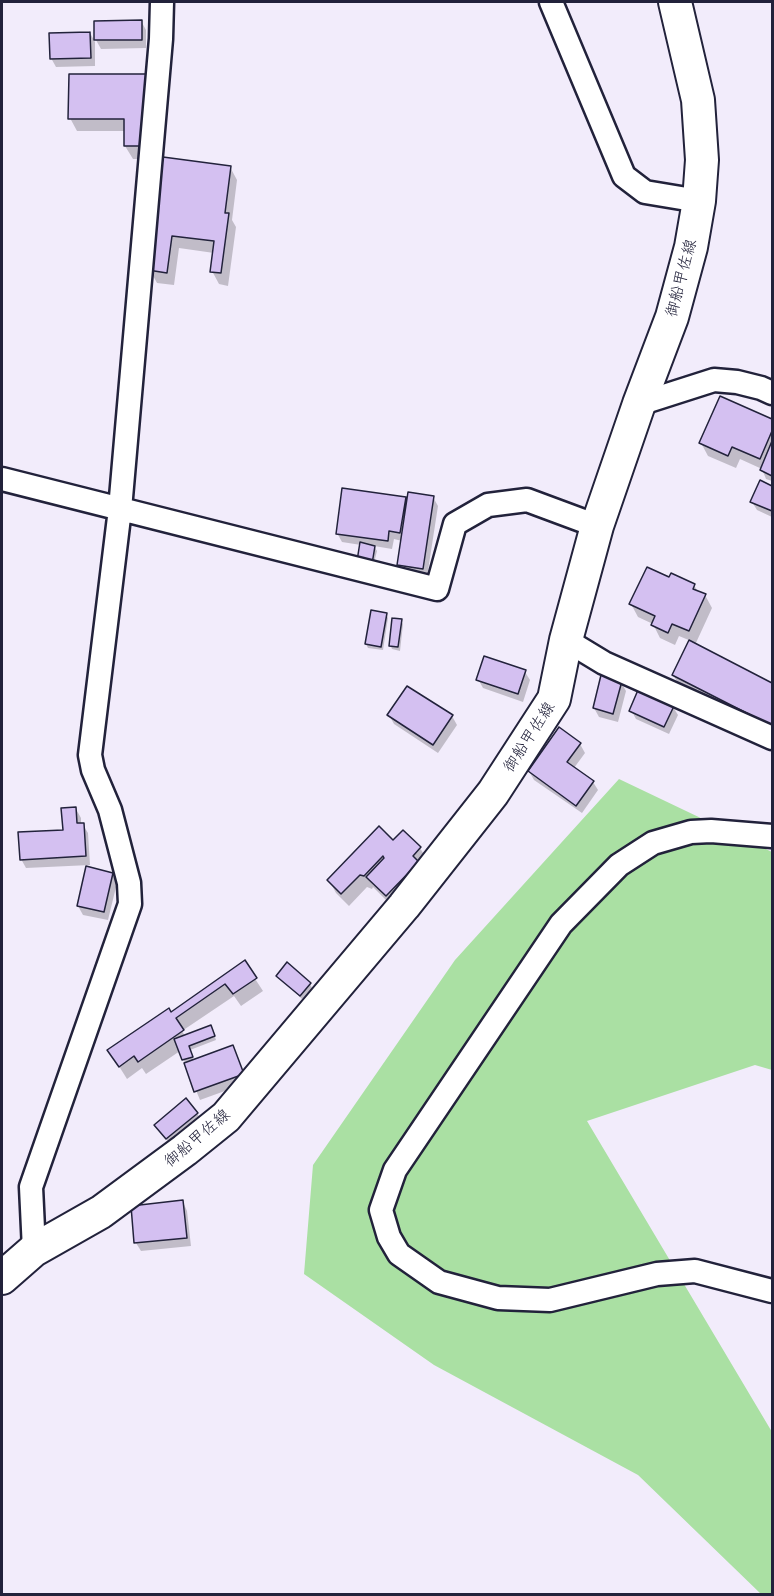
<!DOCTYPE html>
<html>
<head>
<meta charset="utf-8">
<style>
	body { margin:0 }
	#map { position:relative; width:774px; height:1596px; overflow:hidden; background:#f2ecfb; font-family:Mali,sans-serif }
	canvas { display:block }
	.frame { position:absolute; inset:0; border:3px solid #22223b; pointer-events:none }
</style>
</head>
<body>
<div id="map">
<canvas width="774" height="1596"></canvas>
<div class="frame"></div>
</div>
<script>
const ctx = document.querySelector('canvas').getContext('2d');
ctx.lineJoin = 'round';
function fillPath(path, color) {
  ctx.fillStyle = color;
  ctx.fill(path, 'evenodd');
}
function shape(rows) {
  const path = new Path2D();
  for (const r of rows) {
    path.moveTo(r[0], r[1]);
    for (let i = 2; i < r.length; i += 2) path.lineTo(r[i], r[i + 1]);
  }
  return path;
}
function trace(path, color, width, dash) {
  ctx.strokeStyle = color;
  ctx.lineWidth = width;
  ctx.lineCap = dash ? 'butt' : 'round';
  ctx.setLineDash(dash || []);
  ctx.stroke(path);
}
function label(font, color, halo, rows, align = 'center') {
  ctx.font = font + ' Mali,"Klee One",sans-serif';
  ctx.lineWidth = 6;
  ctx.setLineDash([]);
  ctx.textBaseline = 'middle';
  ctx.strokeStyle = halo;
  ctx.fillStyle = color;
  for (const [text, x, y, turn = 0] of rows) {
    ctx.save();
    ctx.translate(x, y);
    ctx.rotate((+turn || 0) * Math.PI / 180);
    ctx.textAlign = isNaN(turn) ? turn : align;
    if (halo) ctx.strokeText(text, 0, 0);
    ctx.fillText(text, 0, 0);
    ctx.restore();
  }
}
fillPath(shape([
	[619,779,772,852,772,1070,755,1065,587,1121,772,1432,772,1594,761,1594,638,1475,434,1365,304,1274,313,1165,455,960]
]), '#aae0a3');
fillPath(shape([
	[141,21,146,30,146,48,101,49,96,40],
	[90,33,95,42,95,66,56,67,51,58],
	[146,76,153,159,133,159,125,146,125,131,77,131,70,118],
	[164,159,230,167,237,180,232,220,236,227,228,286,219,284,212,271,214,253,179,248,174,285,157,283,150,270],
	[721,398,772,421,772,481,766,479,762,469,740,459,736,468,708,456,701,443],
	[761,482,772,487,772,517,757,510,752,502],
	[433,497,438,506,427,577,403,573,398,565,402,541,394,539,392,549,374,546,377,551,373,567,361,545,342,542,337,533,405,498,407,503],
	[670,579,694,585,698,592,705,595,712,608,695,645,772,685,772,734,681,688,673,675,691,641,679,636,675,645,660,638,653,624,638,617,631,604],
	[386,614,388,618,383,650,368,648,366,644],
	[401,621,403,624,400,651,392,649,390,645],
	[525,672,530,680,523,702,483,688,478,679],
	[621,682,626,691,618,722,599,717,594,708],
	[673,707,678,715,669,734,636,719,631,710],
	[389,715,452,716,457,725,438,753,394,724],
	[580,744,585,753,574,768,593,782,598,790,582,813,534,780,529,771],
	[76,809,81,818,81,825,83,825,88,833,90,865,26,868,21,859,64,831],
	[403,832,420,848,428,861,394,908,373,887,372,889,367,887,349,906,336,893,329,880,393,842],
	[112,874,117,883,108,920,83,915,78,906],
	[244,962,263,991,241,1006,234,996,182,1031,185,1036,213,1031,216,1040,190,1050,194,1061,233,1047,247,1083,200,1100,180,1051,146,1074,142,1068,127,1079,117,1063,171,1014],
	[278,976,310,984,312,988,302,999],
	[197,1113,202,1122,172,1147,156,1125],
	[183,1202,187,1211,191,1246,141,1251,136,1243]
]), '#0003');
const building = shape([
	[142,20,142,40,94,40,94,21,142,20],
	[90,32,91,58,50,59,49,33,90,32],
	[69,74,147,74,147,146,124,146,124,119,68,119,69,74],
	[163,157,231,166,225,213,229,213,221,273,210,272,214,241,172,236,167,273,148,270,163,157],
	[720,396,772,419,772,431,760,459,732,447,728,456,699,443,720,396],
	[772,441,772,476,760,470,772,441],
	[760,480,772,486,772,511,750,502,760,480],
	[342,488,406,497,400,533,389,531,388,541,336,534,342,488],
	[408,492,434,496,423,569,397,565,408,492],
	[360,542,375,546,372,564,357,561,360,542],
	[647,567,669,577,671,573,695,584,693,589,706,594,689,631,672,624,668,633,651,625,655,616,629,604,647,567],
	[371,610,387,613,381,647,365,644,371,610],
	[392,618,402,619,398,647,389,646,392,618],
	[689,640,772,683,772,726,672,675,689,640],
	[484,656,526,670,518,694,476,680,484,656],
	[601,675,622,681,613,714,593,708,601,675],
	[407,686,453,715,433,745,387,715,407,686],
	[638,690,674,706,664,727,629,711,638,690],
	[559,727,581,743,567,762,594,781,576,806,528,771,559,727],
	[76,807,77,823,84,823,86,856,20,860,18,832,63,830,61,808,76,807],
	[379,826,393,840,403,830,421,847,413,856,419,862,386,896,366,877,384,858,383,856,364,876,360,875,341,894,327,880,379,826],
	[86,866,113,873,104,912,77,906,86,866],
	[245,960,257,978,233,994,225,984,176,1018,184,1030,138,1062,134,1056,119,1067,107,1050,169,1008,171,1012,245,960],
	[287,962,311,983,300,996,276,976,287,962],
	[211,1025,215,1036,189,1046,193,1057,182,1060,174,1039,211,1025],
	[233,1045,244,1074,194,1092,184,1063,233,1045],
	[186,1098,198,1113,166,1139,154,1125,186,1098],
	[183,1200,187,1238,134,1243,131,1206,183,1200]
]);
fillPath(building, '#d4c0f1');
trace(building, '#22223b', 1.5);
const street = shape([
	[551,2,624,176,645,192,699,201],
	[639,404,714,380,737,382,761,388,772,393],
	[2,479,437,589,455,524,488,505,527,500,597,526],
	[566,640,604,663,772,738],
	[772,836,711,831,691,832,653,843,619,865,561,924,395,1170,381,1210,389,1237,399,1254,439,1282,498,1298,550,1300,657,1274,695,1271,772,1291],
	[34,1250,31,1187,130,904,129,883,110,810,93,770,90,755,120,509,161,39,162,2]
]);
const secondary = shape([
	[2,1278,34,1250,101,1212,185,1150,226,1117,404,906,493,793,554,699,566,640,597,526,639,404,672,317,691,247,699,201,702,160,698,100,675,2]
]);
trace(street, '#22223b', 27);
trace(secondary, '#22223b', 36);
trace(street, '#fff', 22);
trace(secondary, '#fff', 32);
label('16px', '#22223b', '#fff', [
	["御船甲佐線",681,278,-75],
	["御船甲佐線",529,737,-57],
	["御船甲佐線",197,1138,-40]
]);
</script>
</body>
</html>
